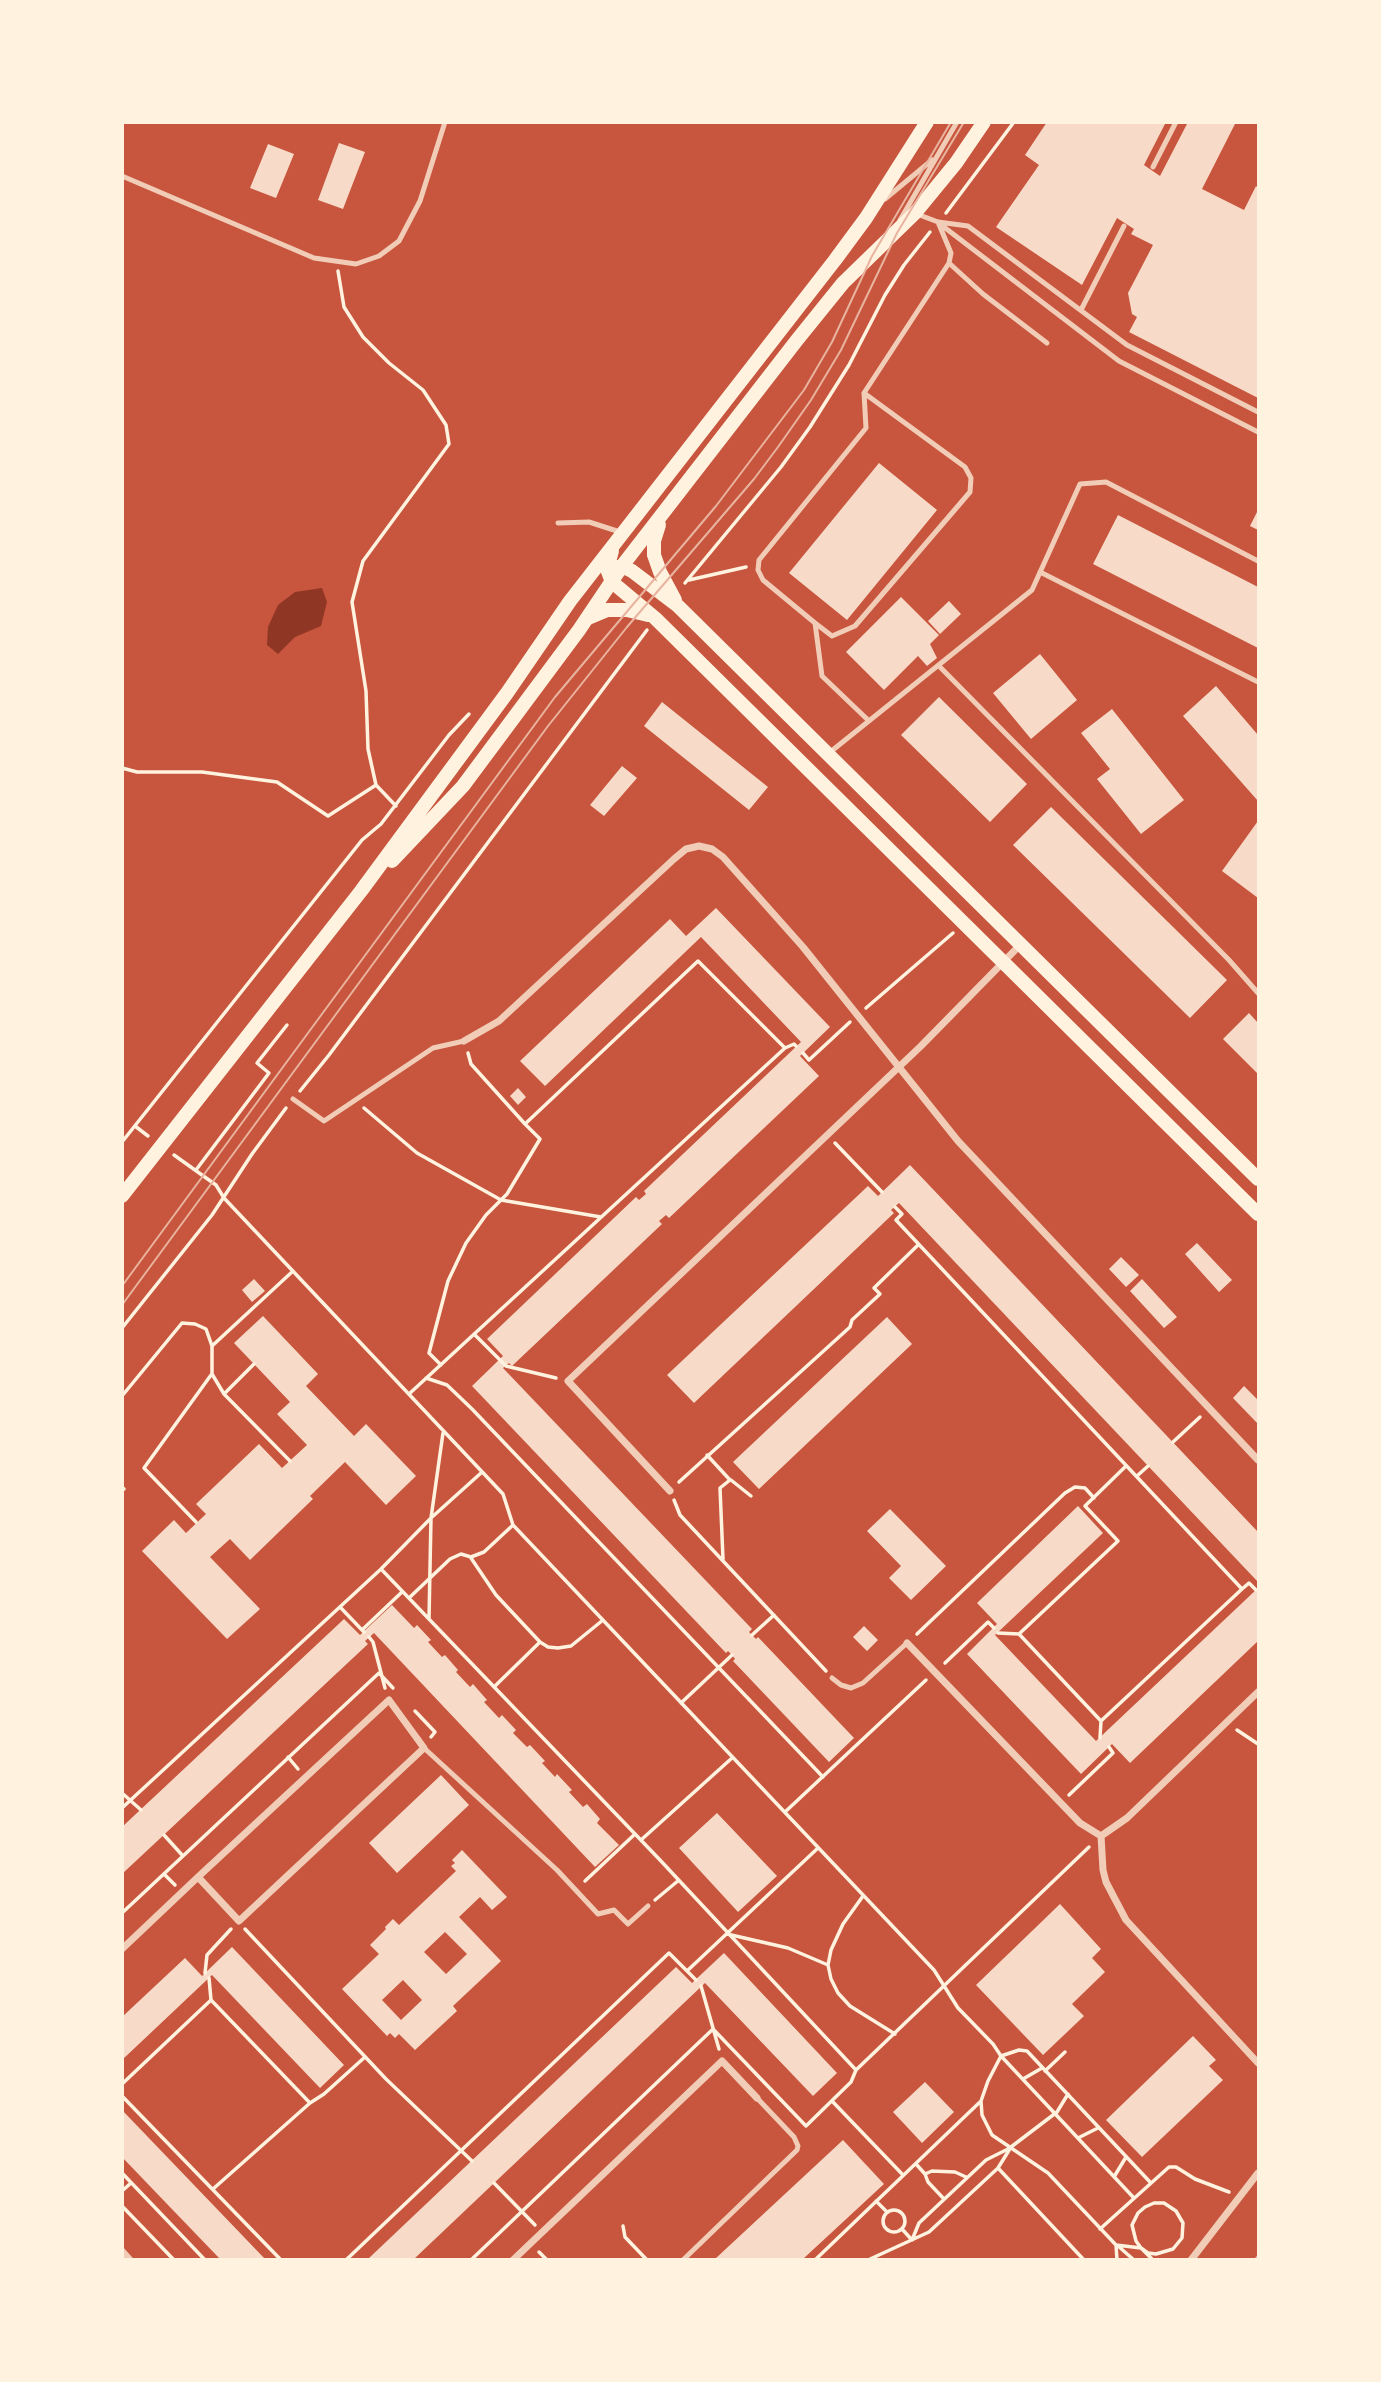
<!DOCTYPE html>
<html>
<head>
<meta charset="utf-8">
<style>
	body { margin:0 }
	#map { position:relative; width:1381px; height:2382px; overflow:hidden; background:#c8553d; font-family:Georgia,serif }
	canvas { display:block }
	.frame { position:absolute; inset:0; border:124px solid #fff3e0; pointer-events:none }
</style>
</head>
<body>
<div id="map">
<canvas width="1381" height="2382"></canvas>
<div class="frame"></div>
</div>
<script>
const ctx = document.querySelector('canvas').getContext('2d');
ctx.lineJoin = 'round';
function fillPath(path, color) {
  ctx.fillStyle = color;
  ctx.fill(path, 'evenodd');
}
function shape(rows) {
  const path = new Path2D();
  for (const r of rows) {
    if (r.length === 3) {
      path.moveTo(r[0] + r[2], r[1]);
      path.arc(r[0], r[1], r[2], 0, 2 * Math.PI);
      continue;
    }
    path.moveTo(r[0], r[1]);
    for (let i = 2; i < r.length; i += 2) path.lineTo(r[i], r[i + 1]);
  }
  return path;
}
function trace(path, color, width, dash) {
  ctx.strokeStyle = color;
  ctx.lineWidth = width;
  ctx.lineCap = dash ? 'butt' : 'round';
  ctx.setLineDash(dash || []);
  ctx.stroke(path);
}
fillPath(shape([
	[322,588,327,602,321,626,295,637,278,654,267,645,268,627,278,605,295,592]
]), '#8f3625');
fillPath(shape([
	[1047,122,1166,122,1144,165,1160,176,1188,122,1236,122,1202,189,1244,210,1256,186,1258,188,1258,398,1129,332,1137,317,1132,314,1128,293,1153,245,1131,234,1134,229,1117,218,1082,285,996,227,1039,165,1025,155],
	[339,143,365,152,343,209,318,200],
	[268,144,294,154,276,198,250,188],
	[879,463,937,510,847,620,789,573],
	[1258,510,1258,530,1250,526],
	[1118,515,1258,587,1258,648,1093,564],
	[901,597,939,635,930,644,937,658,927,666,918,656,884,690,846,652],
	[949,601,961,614,940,634,928,621],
	[1040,654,1077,700,1031,739,993,693],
	[1216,686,1258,735,1258,801,1183,716],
	[939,697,1027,784,990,822,901,735],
	[662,702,768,787,749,810,644,726],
	[1112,709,1184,800,1141,834,1097,779,1110,769,1081,733],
	[622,766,637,778,604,816,590,805],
	[1051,807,1227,980,1190,1018,1013,845],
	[1258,821,1258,898,1222,871],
	[716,908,830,1027,800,1056,819,1076,669,1218,666,1215,659,1221,662,1224,512,1366,509,1363,503,1368,752,1629,749,1632,756,1639,758,1637,854,1738,829,1762,733,1661,735,1659,732,1655,728,1651,726,1653,472,1386,503,1356,487,1339,636,1197,639,1200,646,1194,644,1191,801,1042,701,937,545,1086,520,1061,670,919,686,936],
	[1249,1013,1258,1023,1258,1074,1223,1039],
	[518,1088,526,1097,518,1105,510,1096],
	[910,1165,1258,1532,1258,1582,899,1203,891,1210,894,1213,694,1403,667,1375,868,1186,878,1196],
	[1197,1243,1232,1280,1219,1292,1185,1254],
	[1121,1257,1139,1275,1126,1287,1109,1269],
	[254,1279,265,1291,252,1302,242,1290],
	[1142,1279,1177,1317,1164,1328,1130,1291],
	[263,1316,318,1374,306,1386,354,1436,366,1424,416,1476,386,1505,345,1462,310,1496,313,1499,250,1560,230,1539,210,1557,260,1609,227,1639,142,1551,174,1520,186,1533,206,1514,196,1504,259,1444,282,1468,307,1445,277,1414,290,1402,234,1343],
	[887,1317,912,1344,759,1489,733,1462],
	[1244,1386,1258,1400,1258,1424,1233,1398],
	[1078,1506,1103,1533,995,1635,1096,1741,1258,1588,1258,1641,1130,1763,1112,1744,1081,1774,967,1654,997,1624,977,1603],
	[890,1509,946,1566,911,1600,889,1578,901,1566,867,1531],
	[392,1605,414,1628,417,1625,431,1640,428,1642,442,1657,445,1655,458,1670,456,1672,470,1687,473,1684,487,1700,484,1702,499,1718,502,1715,516,1730,513,1733,527,1747,530,1745,545,1761,542,1763,555,1777,557,1774,572,1790,569,1792,583,1807,587,1804,600,1819,597,1823,619,1845,595,1867,374,1633,365,1641,368,1644,122,1874,122,1827,344,1619,360,1635],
	[864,1626,878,1640,867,1651,853,1637],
	[441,1775,469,1805,397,1873,369,1843],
	[717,1813,777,1876,738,1912,679,1848],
	[462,1850,507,1897,492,1910,480,1897,459,1917,501,1961,453,2006,457,2011,415,2050,399,2034,395,2038,390,2033,387,2036,342,1989,379,1954,370,1945,386,1929,385,1927,393,1919,399,1925,456,1871,451,1866,455,1863,452,1860],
	[445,1932,467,1954,446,1974,424,1952],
	[403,1980,422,2000,401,2020,382,2000],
	[1060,1904,1101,1949,1092,1958,1105,1972,1072,2004,1084,2016,1043,2055,976,1985],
	[232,1947,344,2065,320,2088,212,1975,122,2060,122,2017,185,1958,202,1976],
	[724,1953,837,2073,813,2096,705,1983,414,2259,368,2259,676,1967,692,1983],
	[1193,2036,1216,2060,1209,2066,1223,2080,1142,2157,1106,2120],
	[925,2082,954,2112,922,2143,893,2112],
	[122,2110,265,2259,220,2259,168,2205,122,2157],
	[843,2140,884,2184,803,2259,715,2259]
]), '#f7dbc8');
trace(shape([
	[946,213,1014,122],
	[338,271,344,307,363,337,389,363,423,390,446,425,449,444,363,561,352,602,366,691,368,749,376,785,396,806],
	[689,580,746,567],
	[685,583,781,467,810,427,849,365,885,295,904,265,930,232],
	[122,768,137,772,202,772,277,782,328,816,376,785],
	[866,1008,953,933],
	[468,1053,471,1064,525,1124],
	[803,1053,809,1060,850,1022],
	[300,1091,329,1055,647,630],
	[364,1108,417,1153,501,1200,601,1217],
	[135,1126,148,1136],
	[122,1142,362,840,381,824,449,735,469,714],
	[835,1143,882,1192],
	[174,1155,216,1185,224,1198,503,1494,513,1525,934,1970,958,2008,993,2044,1001,2056,988,2081,981,2101,982,2115,992,2135,1048,2173,1116,2245,1117,2260],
	[196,1170,269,1073,257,1063,287,1025],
	[895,1207,902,1214,896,1220,1242,1589,1101,1721,1019,1634,1118,1541,1085,1506,1126,1466],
	[122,1328,212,1215,252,1154,286,1108],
	[474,1334,506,1366,556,1378],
	[441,1365,429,1353,448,1281,466,1243,486,1215,507,1194,540,1139,525,1124,698,961,785,1048],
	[426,1378,447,1385,472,1409,823,1777],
	[224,1394,254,1364],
	[409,1394,785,1048,794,1044,796,1046],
	[122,1396,182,1323,195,1324,206,1329,212,1346],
	[1173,1442,1200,1417],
	[707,1455,730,1480,720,1488,723,1559],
	[290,1461,224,1394,212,1374,212,1346,293,1271],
	[1137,1476,1148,1466],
	[731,1480,751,1496],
	[679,1482,850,1327,852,1320,880,1294,874,1288,918,1245],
	[122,1487,124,1489],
	[674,1500,680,1515,826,1671],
	[196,1522,144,1468,211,1375],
	[471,1558,496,1595,540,1642],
	[381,1569,660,1860,856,2070],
	[1242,1589,1249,1583,1256,1590],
	[409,1598,450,1559,461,1554,471,1557,484,1552,513,1525],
	[340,1607,362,1630],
	[429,1619,431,1518,443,1433],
	[364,1632,362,1630,402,1592],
	[998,1633,1019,1634],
	[917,1634,1065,1493,1075,1487,1085,1488,1094,1498],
	[752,1635,774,1615],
	[369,1637,373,1642,385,1688],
	[945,1663,988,1622,994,1628],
	[494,1687,540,1642,548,1647,558,1648,571,1646,603,1620],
	[681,1703,732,1655],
	[415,1711,435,1732,431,1737],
	[1237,1730,1258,1744],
	[1100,1738,1101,1721],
	[288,1757,298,1769],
	[122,1793,141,1810],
	[1069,1795,1113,1753,1109,1747],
	[122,1808,381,1569,431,1518,481,1473],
	[785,1812,926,1680],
	[164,1835,183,1856],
	[641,1840,732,1758],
	[164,1874,175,1885],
	[585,1881,635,1834],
	[863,1896,843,1924,831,1950,828,1965,831,1979,838,1993,850,2006,895,2034],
	[655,1900,679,1880],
	[122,1913,379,1673,393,1688],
	[245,1929,386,2079,472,2161],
	[727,1934,788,1948,828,1965],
	[687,1971,696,1980],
	[205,1973,207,1955,231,1929],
	[209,1978,211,2000],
	[701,1986,719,2049],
	[1045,2071,1065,2052],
	[1023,2079,1042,2068],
	[122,2084,211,2000,310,2103,324,2094,365,2057],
	[122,2096,281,2260],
	[832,2101,903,2175],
	[806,2126,851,2082,856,2070,1089,1847],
	[1078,2138,1098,2128],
	[916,2164,925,2174,928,2182,944,2199],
	[998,2168,1084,2260],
	[122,2173,205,2260],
	[925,2174,932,2171,955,2172,966,2177],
	[1114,2177,1126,2157],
	[494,2183,535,2225],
	[213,2189,310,2103],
	[122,2191,131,2183],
	[1133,2197,1001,2056,1019,2050,1027,2051,1150,2182],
	[876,2201,887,2212],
	[122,2206,174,2260],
	[894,2221,11],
	[623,2226,625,2237,647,2260],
	[902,2229,912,2240,919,2223,986,2160,1010,2148],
	[1100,2229,1169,2167,1176,2167,1195,2179,1229,2192],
	[1116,2245,1141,2248,1148,2253,1156,2254,1173,2249,1182,2238,1183,2223,1176,2211,1164,2203,1154,2203,1145,2207,1138,2213,1132,2225,1136,2241,1141,2248,1153,2260],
	[1118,2246,1134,2260],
	[539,2252,547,2260],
	[346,2260,669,1953,687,1971,818,1848],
	[471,2260,713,2029,806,2126],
	[815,2260,981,2101],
	[868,2260,929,2232,998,2168,1011,2147,1057,2112,1068,2094]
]), '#fff3e0', 3.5);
trace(shape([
	[1153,167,1176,122],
	[122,176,314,258,356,264,379,256,399,241,420,201,445,122],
	[885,199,932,160],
	[917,214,938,222,968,226,1127,345,1258,412],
	[900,220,957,122],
	[940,224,1119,361,1258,432],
	[949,263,983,294,1047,343],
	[1081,310,1124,226],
	[558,523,589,522,620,532],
	[1040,572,1258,682],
	[815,623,832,636,855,626,970,492,971,478,965,467,864,393],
	[939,666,1229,960,1258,993],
	[868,720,822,676,815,623,763,580,758,570,759,560,866,428,864,393,949,263,951,253,938,222],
	[829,753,1032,590,1080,484,1106,482,1258,561],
	[293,1099,324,1121,433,1048,464,1041],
	[832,1678,841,1685,851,1688,863,1683,907,1643],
	[424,1748,557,1870,598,1914,614,1910,628,1924,648,1906],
	[683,2260,797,2150,798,2146,794,2137,757,2098]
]), '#f1ccb7', 5);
trace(shape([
	[464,1041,499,1021,674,859,686,849,699,846,712,849,723,857,803,947,958,1141,1258,1460],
	[670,1491,568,1381,921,1046,1021,944],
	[907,1643,1080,1823,1101,1836],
	[1101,1836,1103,1870,1106,1882,1126,1920,1258,2063],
	[1101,1836,1127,1818,1258,1692],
	[122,1949,198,1877,389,1700,424,1748,239,1921,198,1877],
	[122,2251,130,2260],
	[513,2260,722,2061,757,2098],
	[1191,2260,1258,2173]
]), '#f1ccb7', 7);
trace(shape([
	[659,525,654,541,654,555,660,572,675,600],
	[612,551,607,569,612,582,655,618,1258,1214],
	[613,568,622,566,632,571,678,606,1258,1179],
	[588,618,607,610,627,610,648,615],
	[392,861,463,786,579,630,622,566,797,340,843,283,915,213,956,163,984,122],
	[122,1196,361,891,507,693,570,601,835,260,866,218,927,122]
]), '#fff3e0', 14);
trace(shape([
	[122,1286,555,697,716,506,804,390,832,342,872,256,951,122],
	[122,1305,548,726,627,627,754,479,778,447,811,400,841,350,897,233,964,122]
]), '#e9b49f', 2);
trace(shape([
	[1257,2260,1258,2258]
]), '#e9b49f', 5);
</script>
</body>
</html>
